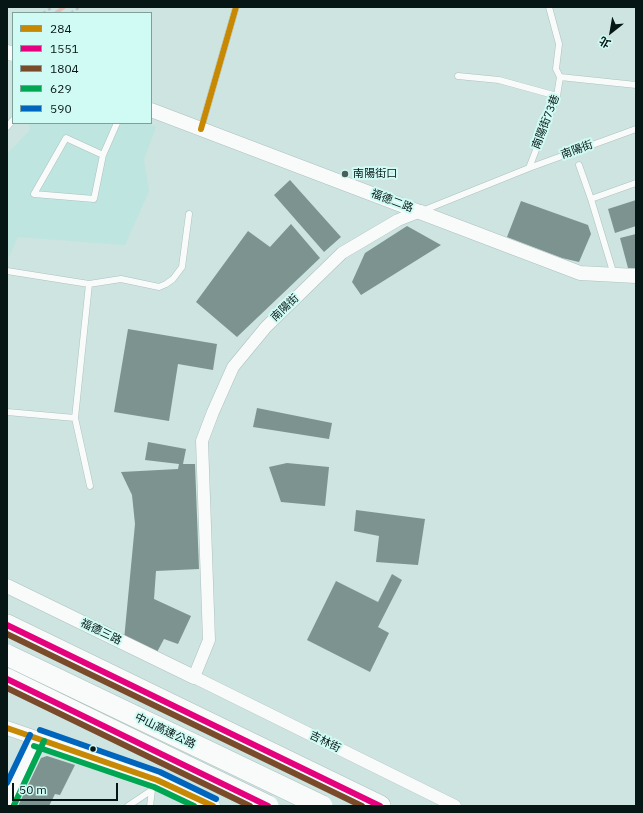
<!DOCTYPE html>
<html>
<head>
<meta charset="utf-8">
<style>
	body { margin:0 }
	#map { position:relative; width:643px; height:813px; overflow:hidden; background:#cde4e1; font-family:"IBM Plex Sans","Noto Sans TC",sans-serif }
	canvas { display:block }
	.frame { position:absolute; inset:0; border:8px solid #061614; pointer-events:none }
	.legend { position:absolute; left:12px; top:12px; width:140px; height:112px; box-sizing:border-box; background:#d0fbf5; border:1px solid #7f9f9b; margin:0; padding:5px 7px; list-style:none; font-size:12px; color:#061614 }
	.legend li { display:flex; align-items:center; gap:8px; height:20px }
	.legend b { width:20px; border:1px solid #7f9f9b }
	.north { position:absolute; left:591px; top:12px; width:40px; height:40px; -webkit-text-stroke:3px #d0fbf5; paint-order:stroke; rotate:211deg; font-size:11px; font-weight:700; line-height:16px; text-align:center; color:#061614 }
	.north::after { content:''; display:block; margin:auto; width:14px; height:18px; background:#061614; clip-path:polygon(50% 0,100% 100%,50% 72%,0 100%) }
	.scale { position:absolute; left:12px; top:783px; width:106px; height:18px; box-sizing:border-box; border:2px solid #061614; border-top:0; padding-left:5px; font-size:12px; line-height:14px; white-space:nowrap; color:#061614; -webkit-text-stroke:3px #d0fbf5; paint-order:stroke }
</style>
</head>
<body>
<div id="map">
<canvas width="643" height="813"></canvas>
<div class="frame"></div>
<ul class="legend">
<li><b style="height:5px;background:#c78904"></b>284</li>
<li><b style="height:5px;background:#e5007d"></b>1551</li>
<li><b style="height:5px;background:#7a4b2a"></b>1804</li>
<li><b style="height:5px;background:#00a651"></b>629</li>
<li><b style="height:5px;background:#0065bd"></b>590</li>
</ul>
<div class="north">北</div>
<div class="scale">50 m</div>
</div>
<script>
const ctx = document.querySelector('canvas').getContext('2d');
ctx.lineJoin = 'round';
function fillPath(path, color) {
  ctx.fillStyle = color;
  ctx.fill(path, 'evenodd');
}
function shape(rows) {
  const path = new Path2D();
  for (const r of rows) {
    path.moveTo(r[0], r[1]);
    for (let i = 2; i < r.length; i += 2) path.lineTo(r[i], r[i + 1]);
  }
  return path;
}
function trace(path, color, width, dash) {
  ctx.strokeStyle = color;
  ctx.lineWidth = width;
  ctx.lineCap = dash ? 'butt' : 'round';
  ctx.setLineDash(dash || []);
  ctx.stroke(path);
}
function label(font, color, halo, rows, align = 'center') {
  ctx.font = font + ' "IBM Plex Sans","Noto Sans TC",sans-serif';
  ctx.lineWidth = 4;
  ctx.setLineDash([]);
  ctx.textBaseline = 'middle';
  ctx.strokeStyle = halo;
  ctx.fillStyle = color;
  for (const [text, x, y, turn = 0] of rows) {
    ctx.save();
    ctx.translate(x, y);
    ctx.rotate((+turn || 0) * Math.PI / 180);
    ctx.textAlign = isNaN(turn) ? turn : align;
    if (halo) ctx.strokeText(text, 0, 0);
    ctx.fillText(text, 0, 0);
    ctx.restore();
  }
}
fillPath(shape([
	[29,123,146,123,156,127,144,159,149,191,125,245,18,237,9,257,7,256,7,153,13,148,30,130]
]), '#bee5df');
trace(shape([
	[56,13,64,7]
]), '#dec0b6', 4);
fillPath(shape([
	[290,180,341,237,324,252,274,195],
	[636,200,636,226,615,233,608,209],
	[521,201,588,225,591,234,579,262,562,258,507,237],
	[291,224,320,258,237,337,196,302,248,231,270,247],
	[407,226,441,245,361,295,352,282,365,253],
	[636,234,636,268,628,268,620,238],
	[128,329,217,344,213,370,178,364,169,421,114,412],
	[257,408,332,423,329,439,253,427],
	[148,442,186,449,183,464,195,464,199,569,156,571,154,599,191,616,178,644,164,639,156,654,124,640,135,524,132,495,121,472,178,469,179,464,145,460],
	[287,463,329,467,325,506,281,502,269,467],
	[356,510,425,519,418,565,376,562,379,536,354,531],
	[392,574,402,580,378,627,389,633,370,672,307,640,336,581,378,602],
	[47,756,75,765,60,795,55,794,49,806,18,806,41,758]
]), '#7c9390');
const service = shape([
	[458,76,499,80,557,96],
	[560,77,636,85],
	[7,127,13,120],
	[201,129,236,7],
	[103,155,66,138,34,194,94,199,103,155,117,123],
	[579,165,591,199],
	[529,168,557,96,560,77,556,69,559,44,549,7],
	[422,211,529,168,636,129],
	[7,271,89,284,75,418,7,412],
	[614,275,591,199,636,183],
	[89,284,121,279,159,287,166,284,173,279,182,267,189,214],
	[75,418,90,486],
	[128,806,152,790,157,780],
	[150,806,152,790]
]);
const minor = shape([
	[421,211,398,220,342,253,266,327,233,367,213,412,202,441,209,640,194,677,455,806]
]);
const tertiary = shape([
	[7,52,13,54],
	[151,110,580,273,636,276],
	[7,586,194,677],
	[7,728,157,780,213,806],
	[7,802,37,738]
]);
const motorway = shape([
	[7,625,380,806]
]);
trace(service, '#aec1be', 7);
trace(minor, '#aec1be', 13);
trace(tertiary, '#aec1be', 15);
trace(motorway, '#aec1be', 22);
trace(shape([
	[43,13,53,7],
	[71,13,80,7]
]), '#bcc4c3', 2.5, [3, 3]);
trace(service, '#f8fbfa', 6);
trace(minor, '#f8fbfa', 12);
trace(tertiary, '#f8fbfa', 14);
trace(motorway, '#f8fbfa', 21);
const motorwayBridge = shape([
	[7,655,322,806],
	[7,679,268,806]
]);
trace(motorwayBridge, '#aec1be', 22, []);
trace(motorwayBridge, '#f8fbfa', 21);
trace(shape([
	[201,129,236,7],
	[7,728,157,780,213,806]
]), '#c78904', 6);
trace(shape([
	[7,625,380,806],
	[7,679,268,806]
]), '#e5007d', 6);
trace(shape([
	[7,634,362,806],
	[7,688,250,806]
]), '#7a4b2a', 6);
trace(shape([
	[34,746,154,787,194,806],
	[14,805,44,741]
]), '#00a651', 6);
trace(shape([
	[40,730,160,772,216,799],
	[7,783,30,735]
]), '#0065bd', 6);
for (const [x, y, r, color] of [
	[345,174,4,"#4c5e5c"],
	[93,749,3.5,"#061614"]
]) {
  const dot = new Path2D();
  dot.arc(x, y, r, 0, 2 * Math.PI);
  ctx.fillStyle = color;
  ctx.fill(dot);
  trace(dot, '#d0fbf5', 1.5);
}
label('11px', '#061614', '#d0fbf5', [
	["南陽街73巷",546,122,-69],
	["南陽街",577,150,-20],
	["福德二路",392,201,21],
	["南陽街",285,308,-44],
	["福德三路",101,632,26],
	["中山高速公路",165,731,26],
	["吉林街",325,742,26]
]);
label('11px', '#061614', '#d0fbf5', [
	["南陽街口",353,174]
], 'left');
</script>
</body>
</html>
